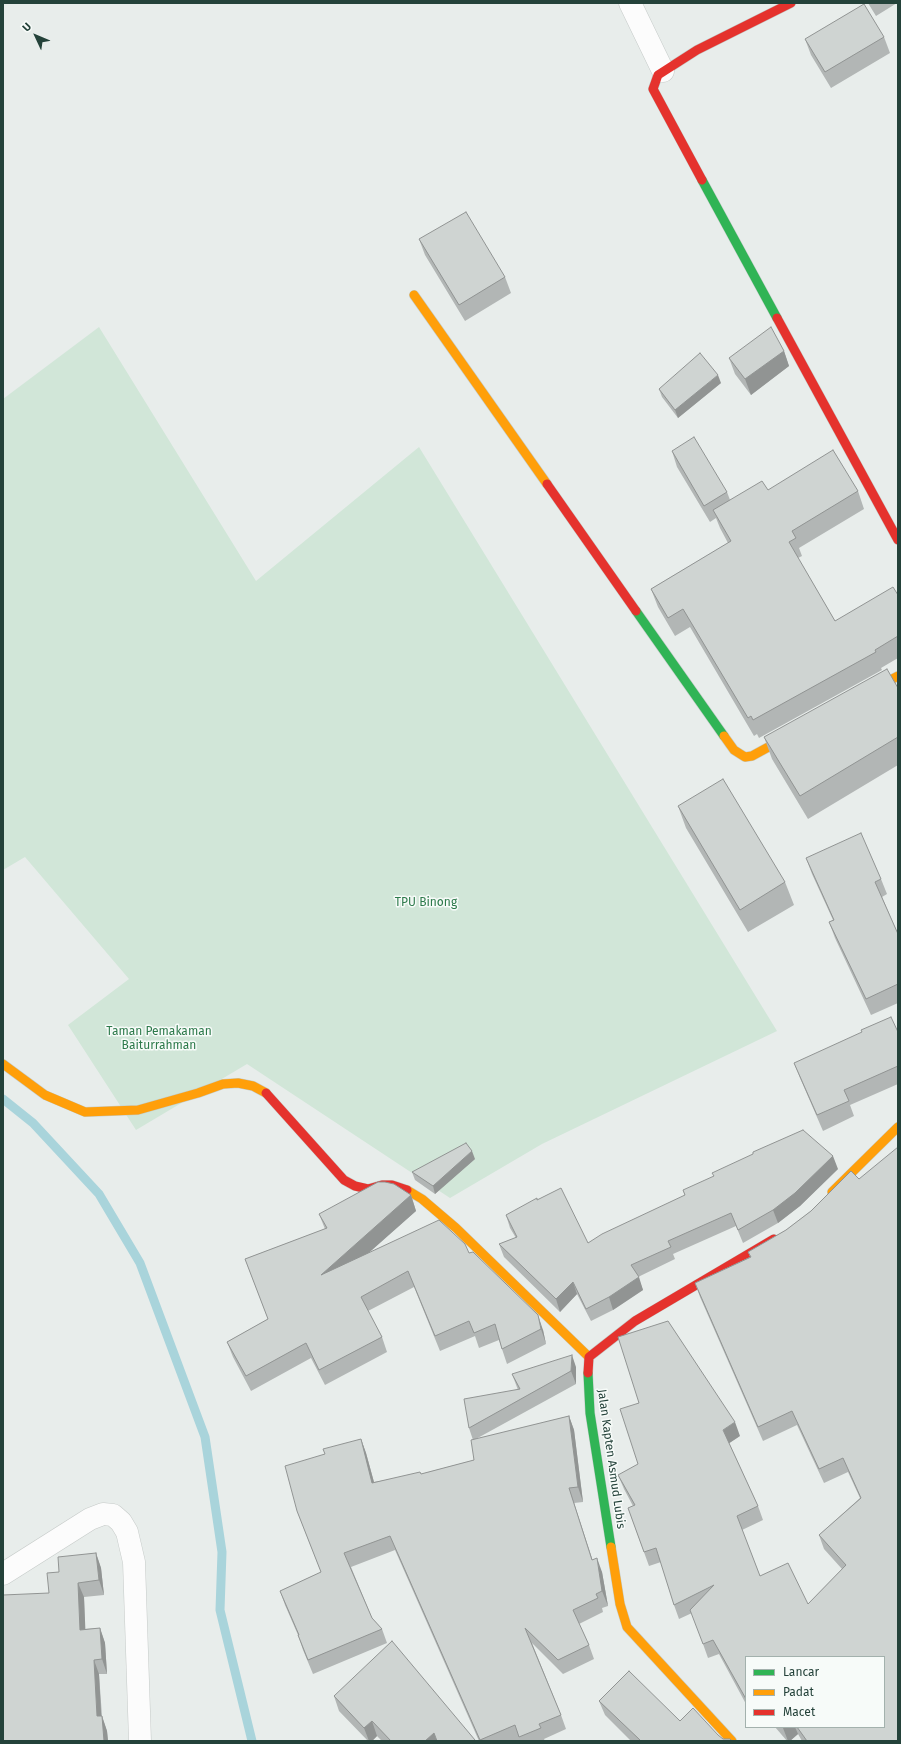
<!DOCTYPE html>
<html>
<head>
<meta charset="utf-8">
<style>
	body { margin:0 }
	#map { position:relative; width:901px; height:1744px; overflow:hidden; background:#e8edeb; font-family:"Fira Sans",sans-serif }
	canvas { display:block }
	.frame { position:absolute; inset:0; border:4px solid #24423a; pointer-events:none }
	.legend { position:absolute; left:745px; top:1656px; width:140px; height:72px; box-sizing:border-box; background:#f7fbf9; border:1px solid #a3b1ad; margin:0; padding:5px 7px; list-style:none; font-size:12px; color:#24423a }
	.legend li { display:flex; align-items:center; gap:8px; height:20px }
	.legend b { width:20px; border:1px solid #a3b1ad }
	.north { position:absolute; left:16px; top:16px; width:40px; height:40px; -webkit-text-stroke:3px #f7fbf9; paint-order:stroke; rotate:314deg; font-size:11px; font-weight:700; line-height:16px; text-align:center; color:#24423a }
	.north::after { content:''; display:block; margin:auto; width:14px; height:18px; background:#24423a; clip-path:polygon(50% 0,100% 100%,50% 72%,0 100%) }
</style>
</head>
<body>
<div id="map">
<canvas width="901" height="1744"></canvas>
<div class="frame"></div>
<ul class="legend">
<li><b style="height:5px;background:#30b455"></b>Lancar</li>
<li><b style="height:5px;background:#ff9f0a"></b>Padat</li>
<li><b style="height:5px;background:#e5322d"></b>Macet</li>
</ul>
<div class="north">U</div>
</div>
<script>
const ctx = document.querySelector('canvas').getContext('2d');
ctx.lineJoin = 'round';
function fillPath(path, color) {
  ctx.fillStyle = color;
  ctx.fill(path, 'evenodd');
}
function shape(rows) {
  const path = new Path2D();
  for (const r of rows) {
    path.moveTo(r[0], r[1]);
    for (let i = 2; i < r.length; i += 2) path.lineTo(r[i], r[i + 1]);
  }
  return path;
}
function trace(path, color, width, dash) {
  ctx.strokeStyle = color;
  ctx.lineWidth = width;
  ctx.lineCap = dash ? 'butt' : 'round';
  ctx.setLineDash(dash || []);
  ctx.stroke(path);
}
function label(font, color, halo, rows, align = 'center') {
  ctx.font = font + ' "Fira Sans",sans-serif';
  ctx.lineWidth = 3;
  ctx.setLineDash([]);
  ctx.textBaseline = 'middle';
  ctx.strokeStyle = halo;
  ctx.fillStyle = color;
  for (const [text, x, y, turn = 0] of rows) {
    ctx.save();
    ctx.translate(x, y);
    ctx.rotate((+turn || 0) * Math.PI / 180);
    ctx.textAlign = isNaN(turn) ? turn : align;
    if (halo) ctx.strokeText(text, 0, 0);
    ctx.fillText(text, 0, 0);
    ctx.restore();
  }
}
fillPath(shape([
	[99,327,256,581,419,447,777,1031,542,1144,450,1198,247,1064,136,1130,68,1025,129,979,25,857,3,870,3,399]
]), '#d1e6d8');
trace(shape([
	[3,1099,33,1123,99,1194,140,1263,205,1437,222,1552,220,1610,252,1741]
]), '#a9d4db', 9);
const street = shape([
	[630,3,663,71],
	[3,1574,90,1519,103,1514,113,1515,121,1522,127,1532,134,1562,140,1741]
]);
const fast = shape([
	[702,180,777,318],
	[636,611,724,736],
	[588,1373,590,1413,611,1547]
]);
const slow = shape([
	[414,295,547,484],
	[866,693,898,676],
	[724,736,734,750,745,757,752,756,794,733],
	[3,1064,45,1095,85,1112,138,1110,198,1093,223,1084,238,1083,253,1086,266,1093],
	[407,1190,422,1199,456,1228,589,1357],
	[832,1192,898,1127],
	[611,1547,620,1604,627,1627,732,1741]
]);
const jam = shape([
	[702,180,653,89,658,75,697,50,791,3],
	[777,318,898,540],
	[547,484,636,611],
	[266,1093,344,1180,355,1186,368,1189,382,1185,392,1185,407,1190],
	[588,1373,589,1357,635,1321,774,1239]
]);
trace(street, '#c5cac8', 23);
trace(fast, '#c3cbc8', 10);
trace(slow, '#c3cbc8', 10);
trace(jam, '#c3cbc8', 10);
trace(street, '#fcfcfc', 22);
trace(fast, '#30b455', 9);
trace(slow, '#ff9f0a', 9);
trace(jam, '#e5322d', 9);
fillPath(shape([
	[868,3,897,3,876,16],
	[884,37,890,53,831,88,811,55,805,39],
	[419,239,505,277,511,293,465,321,425,255],
	[784,351,789,366,751,395,735,374,729,358],
	[721,383,678,418,662,397,659,389],
	[672,451,727,492,730,500,768,490,858,491,864,509,799,548,802,556,798,558,835,621,898,595,898,658,881,668,882,670,759,738,757,734,754,736,690,627,675,636,658,607,651,589,728,543,720,528,716,518,710,522,677,467],
	[898,688,898,765,808,819,772,759,764,737],
	[678,806,785,882,794,905,748,932,686,828],
	[806,858,881,879,887,894,882,897,898,934,898,1003,871,1015,835,938,829,922,833,920,812,874],
	[898,1032,898,1084,850,1105,854,1116,823,1131,800,1078,794,1063],
	[475,1159,435,1194,415,1180,412,1172],
	[838,1169,800,1206,778,1223,743,1243,736,1226,673,1254,675,1259,638,1277,643,1290,613,1310,591,1321,577,1294,560,1312,504,1257,499,1244,516,1238,510,1228,506,1215,537,1200,588,1243,685,1196,683,1190],
	[851,1171,898,1741,802,1741,798,1734,790,1741,787,1741,775,1727,884,1727,746,1657,746,1704,719,1654,708,1658,692,1613,679,1619,674,1605,661,1562,649,1566,628,1508,633,1506,624,1489,618,1475,740,1436,729,1443,758,1506,763,1520,742,1530,760,1576,808,1604,842,1569,824,1549,819,1535,860,1498,848,1472,824,1483,797,1425,763,1441,700,1297,695,1283,750,1257,748,1252,786,1230,811,1211],
	[411,1195,416,1211,369,1252,469,1253,543,1330,546,1344,507,1364,499,1340,479,1348,475,1336,440,1351,414,1287,368,1311,382,1337,387,1352,325,1385,311,1358,251,1391,233,1357,227,1342,268,1319,245,1259,325,1229,319,1214],
	[576,1367,576,1384,474,1440,569,1416,574,1430,583,1502,574,1503,592,1560,602,1572,608,1606,602,1608,603,1612,579,1624,589,1645,594,1659,563,1674,532,1643,561,1715,566,1729,544,1739,545,1741,520,1741,520,1740,516,1741,479,1741,395,1550,351,1567,372,1618,382,1629,387,1643,313,1674,303,1650,298,1635,285,1605,280,1591,321,1572,297,1511,325,1454,361,1439,366,1453,374,1482,421,1474,474,1460,473,1440,469,1428,518,1390,512,1374],
	[96,1553,101,1568,104,1595,84,1597,85,1629,100,1628,105,1643,107,1674,99,1674,102,1716,107,1731,108,1741,3,1741,49,1593,59,1572],
	[334,1696,475,1740,475,1741,382,1741,377,1736,372,1741,368,1741,339,1711],
	[599,1701,680,1721,718,1735,723,1739,732,1741,631,1741,605,1715]
]), '#b2b6b5');
fillPath(shape([
	[784,351,789,366,751,395,745,379],
	[718,375,721,383,678,418,675,410],
	[472,1151,475,1159,435,1194,433,1186],
	[833,1156,838,1169,800,1206,778,1223,773,1210],
	[411,1195,416,1211,327,1290,321,1275],
	[639,1277,643,1290,613,1310,609,1297],
	[573,1282,577,1294,560,1312,556,1299],
	[538,1315,543,1330,546,1344,541,1329],
	[572,1355,576,1367,576,1384,571,1371],
	[569,1416,574,1430,583,1502,578,1487],
	[735,1422,740,1436,728,1444,723,1430],
	[361,1439,366,1453,378,1497,372,1483],
	[569,1488,574,1503,597,1574,592,1560],
	[96,1553,101,1568,104,1595,99,1580],
	[597,1558,602,1572,608,1606,602,1591],
	[78,1583,84,1597,86,1644,80,1630],
	[100,1628,105,1643,107,1674,102,1659],
	[94,1660,99,1674,102,1731,97,1716],
	[102,1716,107,1731,108,1741,104,1741],
	[372,1721,377,1736,372,1741,369,1741,364,1728],
	[784,1727,795,1727,798,1734,790,1741,788,1741,783,1728],
	[434,1733,437,1741,425,1741]
]), '#919493');
const building = shape([
	[864,4,884,37,825,72,805,39,864,4],
	[466,212,505,277,459,305,419,239,466,212],
	[771,327,784,351,745,379,729,358,771,327],
	[700,353,718,375,675,410,659,389,700,353],
	[694,437,727,492,704,506,672,451,694,437],
	[833,450,858,491,792,531,796,538,789,542,835,621,893,587,898,595,898,636,875,650,876,652,753,720,751,716,748,718,683,609,668,618,651,589,731,541,713,510,762,481,768,490,833,450],
	[887,669,898,688,898,737,800,796,764,737,887,669],
	[723,779,785,882,740,910,678,806,723,779],
	[861,833,881,879,875,882,898,934,898,984,866,999,829,922,834,920,806,858,861,833],
	[891,1017,898,1032,898,1066,844,1090,849,1101,817,1115,794,1063,862,1032,861,1030,891,1017],
	[803,1130,833,1156,795,1193,773,1210,738,1230,731,1213,668,1241,671,1247,631,1265,639,1277,609,1297,586,1309,573,1282,556,1299,499,1244,517,1237,506,1215,537,1198,537,1200,561,1188,588,1243,602,1234,685,1195,683,1190,714,1176,712,1173,753,1154,753,1152,803,1130],
	[466,1143,472,1151,433,1186,412,1172,466,1143],
	[898,1147,898,1741,807,1741,797,1727,884,1727,884,1657,746,1657,746,1699,713,1640,703,1644,690,1610,714,1585,674,1605,656,1548,644,1552,628,1508,635,1505,618,1475,638,1464,620,1409,639,1403,618,1337,668,1321,735,1422,723,1430,758,1506,737,1516,760,1576,788,1563,808,1604,846,1565,819,1535,861,1498,843,1458,819,1469,792,1411,758,1427,695,1283,751,1257,748,1252,786,1230,811,1211,851,1171,859,1179,898,1147],
	[378,1182,385,1182,394,1184,411,1195,321,1275,439,1220,465,1244,469,1253,473,1252,538,1315,541,1329,502,1349,495,1324,474,1333,469,1321,435,1336,408,1271,361,1297,382,1337,319,1370,306,1343,246,1376,227,1342,268,1319,245,1259,327,1228,319,1214,378,1182],
	[572,1355,571,1371,469,1428,464,1399,520,1389,512,1374,572,1355],
	[569,1416,578,1487,569,1488,592,1560,597,1558,602,1591,596,1594,598,1598,573,1610,589,1645,558,1660,525,1628,561,1715,539,1724,541,1728,519,1737,515,1725,480,1740,390,1536,344,1553,372,1618,382,1629,308,1660,298,1635,299,1635,280,1591,321,1572,297,1511,285,1466,325,1454,323,1449,361,1439,372,1483,420,1472,421,1474,474,1460,471,1440,569,1416],
	[96,1553,99,1580,78,1583,80,1630,100,1628,102,1659,94,1660,97,1716,102,1716,104,1741,3,1741,3,1595,49,1593,47,1573,59,1572,58,1557,96,1553],
	[392,1641,475,1740,473,1741,437,1741,434,1733,425,1741,391,1741,372,1721,364,1728,334,1696,392,1641],
	[629,1671,680,1721,693,1708,718,1735,723,1739,730,1739,732,1741,639,1741,640,1740,599,1701,629,1671]
]);
fillPath(building, '#cfd4d2');
trace(building, '#919493', 1);
label('12px', '#2d7a4b', '#f7fbf9', [
	["TPU Binong",426,903],
	["Taman Pemakaman",159,1032],
	["Baiturrahman",159,1046]
]);
label('12px', '#24423a', '#f7fbf9', [
	["Jalan Kapten Asmud Lubis",611,1459,82]
]);
</script>
</body>
</html>
